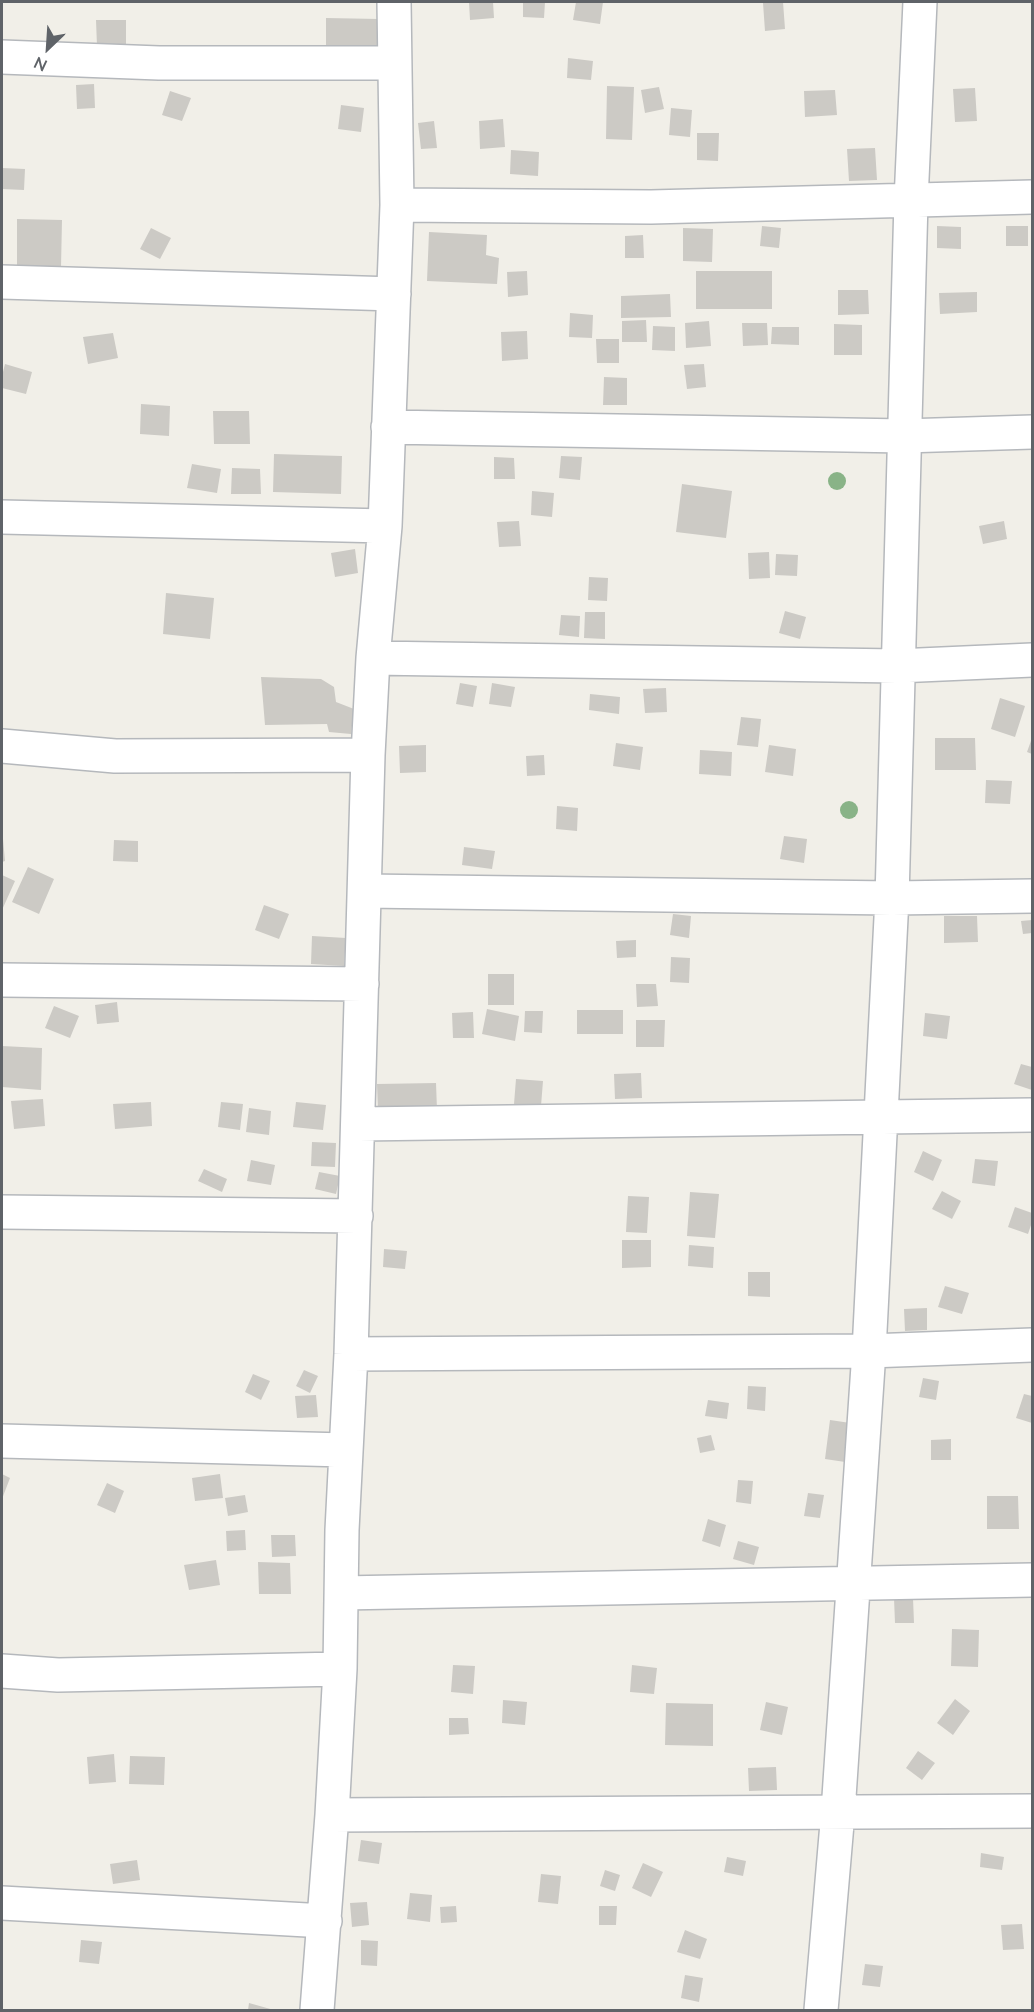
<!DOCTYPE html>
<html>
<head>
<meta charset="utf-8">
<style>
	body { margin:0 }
	#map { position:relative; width:1034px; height:2012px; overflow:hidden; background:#f1efe8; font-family:Lato,sans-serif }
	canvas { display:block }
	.frame { position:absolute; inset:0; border:3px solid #5f6368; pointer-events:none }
	.north { position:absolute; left:18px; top:18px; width:60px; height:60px; -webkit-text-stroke:4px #fff; paint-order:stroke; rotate:205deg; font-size:16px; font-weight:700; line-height:24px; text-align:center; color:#5f6368 }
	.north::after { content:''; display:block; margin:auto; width:21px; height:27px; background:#5f6368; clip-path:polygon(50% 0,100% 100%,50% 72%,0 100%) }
</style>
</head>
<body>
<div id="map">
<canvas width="1034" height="2012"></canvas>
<div class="frame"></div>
<div class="north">N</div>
</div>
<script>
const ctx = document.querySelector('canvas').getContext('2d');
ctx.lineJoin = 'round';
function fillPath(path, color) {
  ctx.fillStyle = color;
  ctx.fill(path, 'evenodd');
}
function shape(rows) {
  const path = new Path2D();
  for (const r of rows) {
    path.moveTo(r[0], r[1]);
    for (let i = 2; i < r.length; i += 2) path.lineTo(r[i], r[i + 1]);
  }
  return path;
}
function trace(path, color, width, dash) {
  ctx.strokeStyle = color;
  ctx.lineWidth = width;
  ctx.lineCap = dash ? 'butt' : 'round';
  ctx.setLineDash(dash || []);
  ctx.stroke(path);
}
fillPath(shape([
	[469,2,493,2,494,18,470,20],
	[523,2,545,2,544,18,523,17],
	[576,2,603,2,600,24,573,20],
	[783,2,785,29,765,31,763,3],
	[326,18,379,19,378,46,326,45],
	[96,20,126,20,126,45,97,46],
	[568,58,593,61,591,80,567,78],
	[94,84,95,108,77,109,76,85],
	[607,86,634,87,632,140,606,139],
	[659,87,664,109,645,113,641,90],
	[975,88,977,121,955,122,953,89],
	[835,90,837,115,805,117,804,91],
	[170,91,191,98,182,121,162,115],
	[341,105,364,108,361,132,338,129],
	[671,108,692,110,690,137,669,135],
	[503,119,505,147,480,149,479,121],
	[434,121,437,148,421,149,418,123],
	[697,133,719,133,718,161,697,160],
	[875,148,877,180,849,181,847,149],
	[511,150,539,152,538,176,510,174],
	[2,168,25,169,24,190,2,189],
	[17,219,62,220,61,267,17,266],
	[762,226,781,228,779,248,760,246],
	[937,226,961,227,961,249,937,248],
	[1006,226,1028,226,1028,246,1006,246],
	[151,228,171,238,160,259,140,249],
	[683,228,713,229,712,262,683,261],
	[429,232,487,235,486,255,499,258,497,284,427,281],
	[643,235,644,258,625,258,625,236],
	[527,271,528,295,508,297,507,272],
	[696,271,772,271,772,309,696,309],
	[838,290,868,290,869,314,838,315],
	[977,292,977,312,940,314,939,293],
	[670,294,671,317,621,318,621,296],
	[570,313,593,315,592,338,569,337],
	[646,320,647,342,622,342,622,321],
	[709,321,711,346,686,348,685,323],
	[742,323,767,323,768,345,743,346],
	[834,324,862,325,862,355,834,355],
	[653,326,675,327,675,351,652,350],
	[772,327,799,327,799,345,771,344],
	[527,331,528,359,502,361,501,332],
	[113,333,118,358,88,364,83,337],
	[596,339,619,339,619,363,597,363],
	[5,364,32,372,26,394,2,388,2,376],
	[704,364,706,387,687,389,684,365],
	[604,377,627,378,627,405,603,405],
	[141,404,170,406,169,436,140,434],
	[213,411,249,411,250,444,214,444],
	[274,454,342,456,341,494,273,492],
	[561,456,582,457,580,480,559,478],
	[494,457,514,458,515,479,494,479],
	[192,464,221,469,217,493,187,488],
	[232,468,260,469,261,494,231,494],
	[682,484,732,491,726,538,676,532],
	[532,491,554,493,552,517,531,515],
	[519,521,521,546,499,547,497,522],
	[1004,521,1007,539,983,544,979,526],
	[355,549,358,573,335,577,331,553],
	[769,552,770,578,749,579,748,553],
	[776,554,798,555,797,576,775,575],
	[589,577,608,578,607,601,588,600],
	[166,593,214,598,210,639,163,634],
	[785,611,806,617,800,639,779,633],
	[585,612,605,612,605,639,584,638],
	[561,615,580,616,579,637,559,635],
	[261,677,321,679,334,687,336,702,354,709,351,734,329,732,327,724,265,725],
	[460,683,477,686,473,707,456,704],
	[492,683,515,687,511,707,489,704],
	[666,688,667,712,645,713,643,689],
	[590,694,620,697,619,714,589,710],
	[1000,698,1025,706,1015,737,991,729],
	[741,717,761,719,758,747,737,745],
	[935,738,975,738,976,770,935,770],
	[1032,738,1032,754,1027,752],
	[616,743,643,747,640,770,613,766],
	[426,745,426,772,400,773,399,746],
	[769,745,796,749,793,776,765,772],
	[700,750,732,752,731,776,699,774],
	[544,755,545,775,527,776,526,756],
	[986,780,1012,781,1010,804,985,803],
	[557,806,578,808,577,831,556,829],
	[784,836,807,839,804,863,780,859],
	[2,839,3,839,5,861,2,862],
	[114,840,138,841,138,862,113,861],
	[464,847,495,851,492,869,462,865],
	[28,867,54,879,39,914,12,902],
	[2,875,15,881,2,910],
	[264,905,289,914,279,939,255,930],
	[673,914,691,916,689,938,670,935],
	[944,916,977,916,978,942,944,943],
	[1032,920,1032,933,1023,934,1021,921],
	[312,936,346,938,344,966,311,964],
	[636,940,636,957,617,958,616,941],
	[671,957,690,958,689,983,670,982],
	[488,974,514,974,514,1005,488,1005],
	[636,984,656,984,658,1006,637,1007],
	[117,1002,119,1022,97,1024,95,1005],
	[54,1006,79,1016,70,1038,45,1028],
	[487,1009,519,1016,515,1041,482,1034],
	[577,1010,623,1010,623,1034,577,1034],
	[525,1011,543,1011,542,1033,524,1032],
	[473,1012,474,1038,453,1038,452,1013],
	[925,1013,950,1016,947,1039,923,1036],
	[636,1020,665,1020,664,1047,636,1047],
	[2,1046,42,1048,41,1090,2,1087],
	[1021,1064,1032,1067,1032,1090,1014,1084],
	[641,1073,642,1098,615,1099,614,1074],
	[516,1079,543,1081,541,1106,514,1104],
	[436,1083,437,1110,378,1111,377,1084],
	[43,1099,45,1126,14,1129,11,1101],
	[151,1102,152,1126,115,1129,113,1104],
	[221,1102,243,1104,240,1130,218,1127],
	[296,1102,326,1105,323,1130,293,1127],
	[249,1108,271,1111,269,1135,246,1132],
	[312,1142,336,1143,335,1167,311,1166],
	[923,1151,942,1160,933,1181,914,1172],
	[975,1159,998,1161,995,1186,972,1183],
	[251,1160,275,1165,271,1185,247,1181],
	[204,1169,227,1179,222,1192,198,1181],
	[319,1172,340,1176,336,1194,315,1189],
	[942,1191,961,1201,952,1219,932,1209],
	[690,1192,719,1194,715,1238,687,1236],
	[628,1196,649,1197,647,1233,626,1232],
	[1015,1207,1032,1213,1032,1222,1028,1234,1008,1227],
	[622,1240,651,1240,651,1267,622,1268],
	[689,1245,714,1247,713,1268,688,1266],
	[384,1249,407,1251,405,1269,383,1267],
	[748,1272,770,1272,770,1297,748,1296],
	[945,1286,969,1293,962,1314,938,1307],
	[927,1308,927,1330,905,1331,904,1309],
	[304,1370,318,1376,310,1393,296,1386],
	[253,1374,270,1381,261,1400,245,1392],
	[923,1378,939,1381,936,1400,919,1397],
	[748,1386,766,1387,765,1411,747,1409],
	[1024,1394,1032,1396,1032,1423,1016,1418],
	[316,1395,318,1417,297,1418,295,1396],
	[708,1400,729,1403,727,1419,705,1416],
	[830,1420,857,1424,852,1463,825,1459],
	[711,1435,715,1450,700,1453,697,1438],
	[951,1439,951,1460,931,1460,931,1440],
	[2,1474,10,1478,2,1499],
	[220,1474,223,1498,195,1501,192,1478],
	[738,1480,753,1481,751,1504,736,1502],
	[107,1483,124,1491,115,1513,97,1505],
	[808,1493,824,1495,820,1518,804,1516],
	[245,1495,248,1512,228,1516,225,1498],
	[987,1496,1018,1496,1019,1529,987,1529],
	[708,1519,726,1525,720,1547,702,1541],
	[245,1530,246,1550,227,1551,226,1531],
	[271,1535,295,1535,296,1556,272,1557],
	[738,1541,759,1547,754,1565,733,1559],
	[216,1560,220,1585,189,1590,184,1565],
	[258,1562,290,1563,291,1594,259,1594],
	[894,1598,913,1598,914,1623,895,1623],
	[952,1629,979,1630,978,1667,951,1666],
	[453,1665,475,1666,473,1694,451,1692],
	[632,1665,657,1668,654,1694,630,1692],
	[955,1699,970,1711,953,1735,937,1723],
	[503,1700,527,1702,525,1725,502,1723],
	[766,1702,788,1707,782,1735,760,1730],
	[666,1703,713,1704,713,1746,665,1745],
	[449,1718,468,1718,469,1734,449,1735],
	[918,1751,935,1763,922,1780,906,1768],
	[114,1754,116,1782,89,1784,87,1757],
	[130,1756,165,1757,164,1785,129,1784],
	[776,1767,777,1790,749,1791,748,1768],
	[361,1840,382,1843,379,1864,358,1861],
	[981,1853,1004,1857,1002,1870,980,1867],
	[727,1857,746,1861,743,1876,724,1872],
	[137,1860,140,1880,113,1884,110,1864],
	[643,1863,663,1872,651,1897,632,1888],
	[605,1870,620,1875,615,1891,600,1886],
	[541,1874,561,1876,558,1904,538,1902],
	[410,1893,432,1895,430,1922,407,1919],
	[367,1902,369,1925,352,1927,350,1903],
	[456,1906,457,1922,441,1923,440,1907],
	[599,1906,617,1906,616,1925,599,1925],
	[1022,1924,1024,1949,1003,1950,1001,1925],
	[685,1930,707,1939,700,1959,677,1952],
	[81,1940,102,1942,99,1964,79,1962],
	[361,1940,378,1941,377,1966,361,1965],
	[865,1964,883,1966,880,1987,862,1985],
	[685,1975,703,1978,699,2002,681,1998],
	[249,2003,274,2010,248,2010]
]), '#cccac5');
const minor = shape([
	[2,57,159,63,394,63],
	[397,205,651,207,1032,197],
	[2,282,394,294],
	[388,427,904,436,1032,432],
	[2,517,385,526],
	[373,658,897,666,1032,660],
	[2,746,115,756,368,755],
	[365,891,892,898,1032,896],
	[2,980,362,984],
	[359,1124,1032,1115],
	[2,1212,356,1216],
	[351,1354,869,1351,1032,1345],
	[2,1441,345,1450],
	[342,1593,1032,1580],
	[2,1671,58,1675,340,1669],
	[332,1815,1032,1811],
	[2,1903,325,1921],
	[317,2010,332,1815,340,1669,342,1530,351,1354,368,755,373,658,385,526,397,205,394,2],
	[821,2010,838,1812,869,1351,892,898,911,201,920,2]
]);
trace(minor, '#b5b8bc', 36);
trace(minor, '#fff', 33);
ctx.fillStyle = '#89b387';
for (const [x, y] of [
	[837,481],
	[849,810]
]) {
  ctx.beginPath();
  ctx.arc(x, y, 9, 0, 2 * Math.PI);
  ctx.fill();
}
</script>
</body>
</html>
